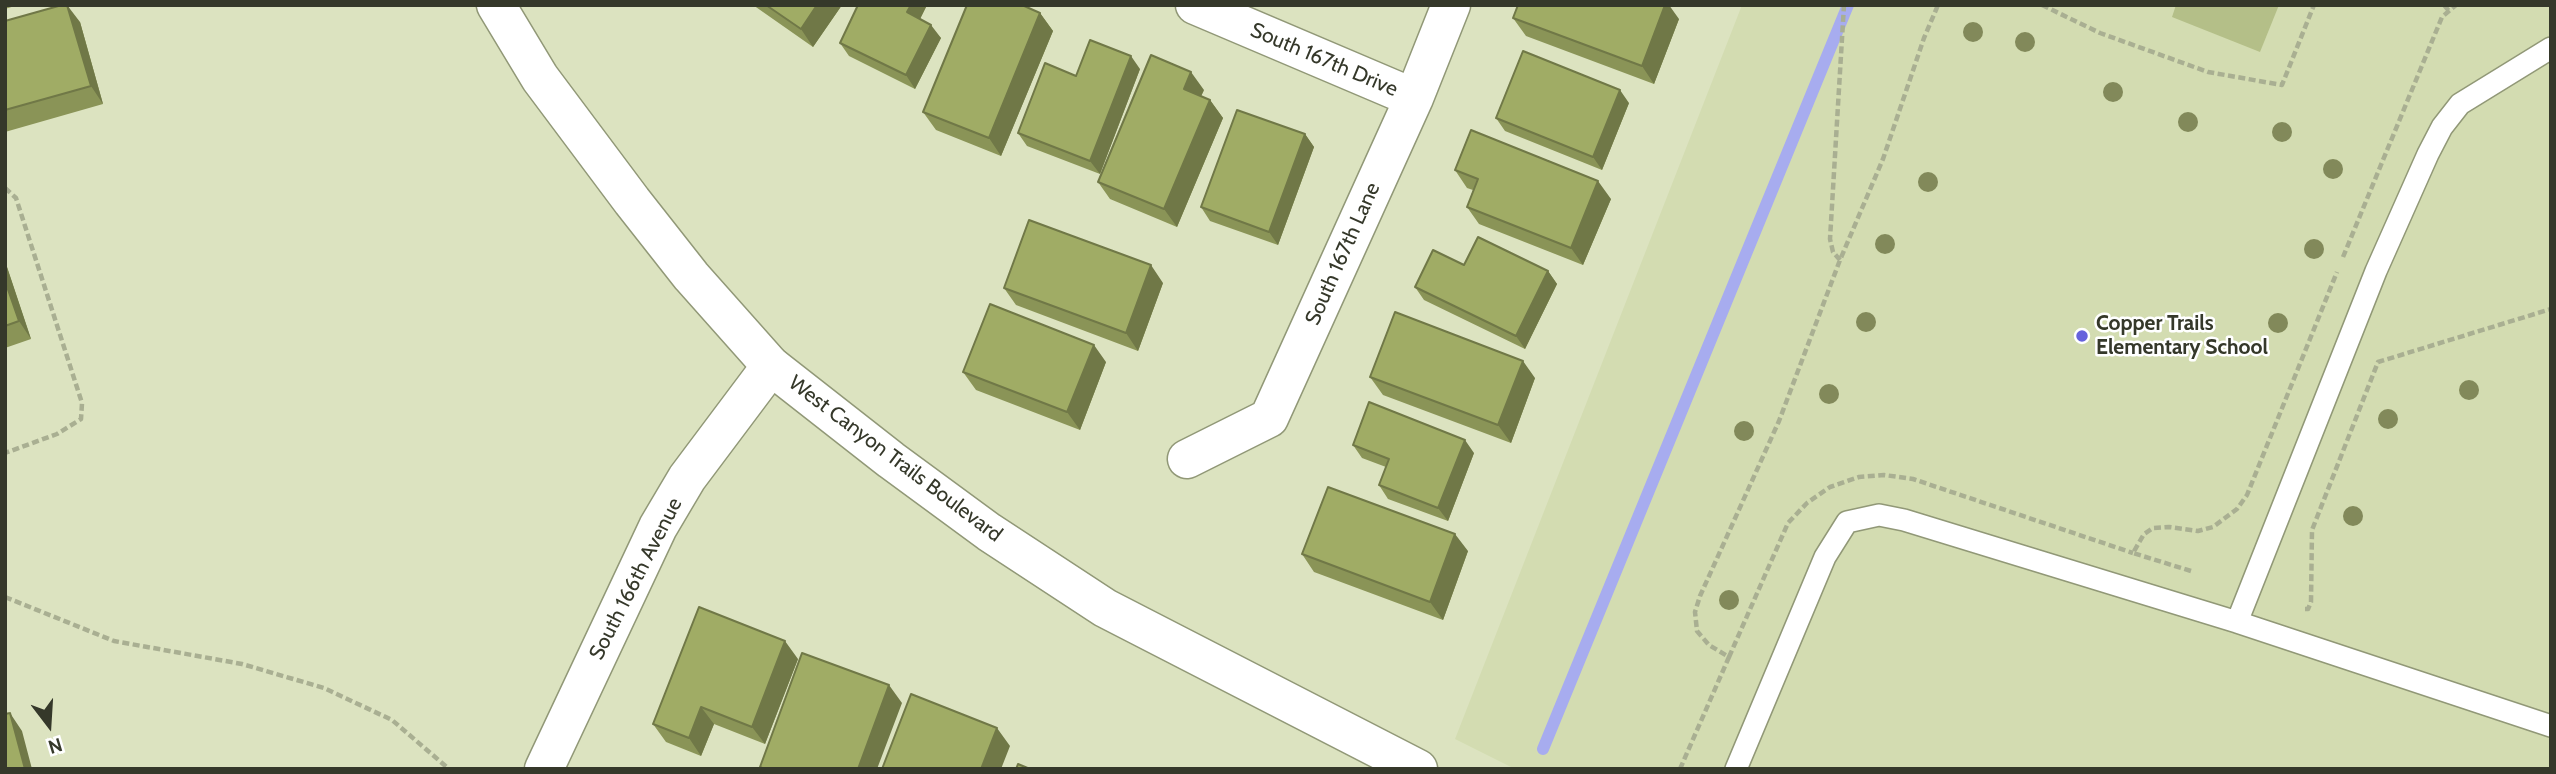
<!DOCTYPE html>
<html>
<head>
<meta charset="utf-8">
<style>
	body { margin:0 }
	#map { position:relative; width:2556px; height:774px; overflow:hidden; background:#dce3c0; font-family:Cabin,sans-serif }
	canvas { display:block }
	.frame { position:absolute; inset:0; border:7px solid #35382a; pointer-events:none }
	.north { position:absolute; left:14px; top:690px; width:70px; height:70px; -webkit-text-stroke:5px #fff; paint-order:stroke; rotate:163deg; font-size:19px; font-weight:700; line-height:28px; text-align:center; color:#35382a }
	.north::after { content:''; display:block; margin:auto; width:24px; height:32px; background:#35382a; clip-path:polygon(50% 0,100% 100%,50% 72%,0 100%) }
</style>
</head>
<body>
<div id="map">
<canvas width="2556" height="774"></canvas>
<div class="frame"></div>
<div class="north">N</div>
</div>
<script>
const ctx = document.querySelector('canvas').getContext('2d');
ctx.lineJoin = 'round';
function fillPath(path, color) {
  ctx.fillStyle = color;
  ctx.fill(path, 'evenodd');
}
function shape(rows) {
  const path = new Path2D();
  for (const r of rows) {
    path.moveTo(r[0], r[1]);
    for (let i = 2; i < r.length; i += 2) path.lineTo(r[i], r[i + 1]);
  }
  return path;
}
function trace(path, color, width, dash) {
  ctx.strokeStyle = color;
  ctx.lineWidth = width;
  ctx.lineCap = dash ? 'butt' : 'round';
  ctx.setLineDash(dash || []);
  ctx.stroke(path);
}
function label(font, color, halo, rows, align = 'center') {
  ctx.font = font + ' Cabin,sans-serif';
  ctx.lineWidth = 5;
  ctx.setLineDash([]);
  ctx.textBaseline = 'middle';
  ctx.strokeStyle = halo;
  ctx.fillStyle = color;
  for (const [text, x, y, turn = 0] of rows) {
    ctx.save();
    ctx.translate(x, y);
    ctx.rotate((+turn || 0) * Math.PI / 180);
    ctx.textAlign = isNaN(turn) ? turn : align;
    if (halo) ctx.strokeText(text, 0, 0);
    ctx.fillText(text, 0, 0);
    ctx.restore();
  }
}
fillPath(shape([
	[1742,5,2551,5,2551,769,1515,769,1455,739]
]), '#d3dcb1');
fillPath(shape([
	[2176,5,2279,5,2260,52,2172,17]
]), '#b4bf88');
trace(shape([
	[1543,749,1848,5]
]), '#a7acef', 12);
const service = shape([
	[2237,622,2376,271,2428,154,2442,127,2460,104,2551,48],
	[1736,769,1825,557,1847,522,1879,515,1904,520,2237,622,2551,726]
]);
const minor = shape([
	[1195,5,1414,98],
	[1187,459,1269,418,1414,98,1451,5],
	[544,769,658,527,687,478,771,366]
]);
const tertiary = shape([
	[496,5,540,78,632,201,691,276,771,366,891,460,989,532,1105,608,1418,769]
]);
trace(service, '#919877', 24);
trace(minor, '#919877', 41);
trace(tertiary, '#919877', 41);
trace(shape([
	[2042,5,2100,33,2208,72,2282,85,2314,5],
	[2444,5,2449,11],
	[5,188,16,198,82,403,81,419,57,434,5,453],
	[2343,257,2442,17,2456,5],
	[1840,260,1833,252,1830,239,1844,5],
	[2191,571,2133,553,2144,534,2153,528,2169,527,2198,531,2213,527,2237,509,2247,495,2337,272],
	[5,597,114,641,242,664,324,688,392,720,449,769],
	[2305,609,2308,609,2311,602,2312,530,2378,362,2551,309],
	[1729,657,1788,523,1807,503,1830,487,1859,477,1884,475,1913,479,2133,553],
	[1680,769,1729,657,1709,645,1697,631,1695,612,1700,596,1779,421,1840,260,1883,159,1924,38,1938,5]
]), '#a9af92', 4.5, [7, 3.5]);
trace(service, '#fff', 21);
trace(minor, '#fff', 38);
trace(tertiary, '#fff', 38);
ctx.fillStyle = '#82895a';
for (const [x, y] of [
	[1973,32],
	[2025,42],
	[2113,92],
	[2188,122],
	[2282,132],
	[2333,169],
	[1928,182],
	[1885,244],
	[2314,249],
	[1866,322],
	[2278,323],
	[2469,390],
	[1829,394],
	[2388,419],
	[1744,431],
	[2353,516],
	[1729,600]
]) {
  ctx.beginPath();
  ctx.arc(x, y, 10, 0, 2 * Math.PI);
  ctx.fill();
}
fillPath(shape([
	[5,5,18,5,5,9],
	[753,5,842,5,813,47],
	[858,5,927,5,920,19,941,38,915,89,849,56,840,43],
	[1040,13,1053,31,1001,156,936,130,923,112],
	[1513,18,1679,19,1654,84,1526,36],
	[5,21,80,22,103,104,5,132],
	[1140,69,1100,174,1027,146,1018,133,1076,76],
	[1204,90,1201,96,1210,100,1223,118,1177,227,1110,199,1098,182],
	[1629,103,1602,170,1505,131,1496,118],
	[1305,134,1314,147,1278,245,1210,221,1201,207],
	[1455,170,1611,199,1583,265,1479,224,1467,207,1473,190,1467,188],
	[5,261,31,339,5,348],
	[1464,265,1548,271,1557,284,1525,349,1424,300,1415,287],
	[1163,283,1138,351,1016,305,1004,288],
	[1106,362,1080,430,976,390,963,372],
	[1370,377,1535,378,1511,443,1383,395],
	[1353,445,1474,453,1448,521,1388,499,1379,485,1386,467,1362,458],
	[1468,551,1443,620,1314,572,1302,554],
	[798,659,765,744,714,724,701,756,666,742,653,724]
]), '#8a9457');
fillPath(shape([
	[67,5,80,22,103,104,91,86],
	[817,5,842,5,813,47,801,29],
	[911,5,927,5,917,25,907,12],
	[1665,5,1669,5,1679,19,1654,84,1642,66],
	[1040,13,1053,31,1001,156,989,138],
	[931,25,941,38,915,89,906,75],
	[1131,56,1140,69,1100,174,1090,161],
	[1191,72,1204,90,1196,107,1184,89],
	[1620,90,1629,103,1602,170,1593,157],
	[1210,100,1223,118,1177,227,1164,209],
	[1305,134,1314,147,1278,245,1269,232],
	[1598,181,1611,199,1583,265,1571,248],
	[5,261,31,339,19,321,5,281],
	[1151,265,1163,283,1138,351,1126,333],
	[1548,271,1557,284,1525,349,1516,336],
	[1094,345,1106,362,1080,430,1067,412],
	[1523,361,1535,378,1511,443,1498,425],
	[1465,440,1474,453,1448,521,1438,508],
	[1455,534,1468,551,1443,620,1430,602],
	[785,641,798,659,765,744,752,727],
	[889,685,902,703,877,769,858,769],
	[701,707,714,724,701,756,689,738],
	[10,713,22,731,32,769,25,769],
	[997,728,1010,746,1001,769,981,769]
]), '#707847');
const building = shape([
	[62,5,67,5,91,86,5,110,5,21,62,5],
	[766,5,817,5,801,29,766,5],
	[858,5,911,5,907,12,931,25,906,75,840,43,858,5],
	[967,5,1022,5,1040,13,989,138,923,112,967,5],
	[1518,5,1665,5,1642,66,1513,18,1518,5],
	[1090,40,1131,56,1090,161,1018,133,1045,63,1076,76,1090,40],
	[1523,51,1620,90,1593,157,1496,118,1523,51],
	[1151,55,1191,72,1184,89,1210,100,1164,209,1098,182,1151,55],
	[1237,110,1305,134,1269,232,1201,207,1237,110],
	[1471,130,1598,181,1571,248,1467,207,1478,179,1455,170,1471,130],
	[1029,220,1151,265,1126,333,1004,288,1029,220],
	[1478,237,1548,271,1516,336,1415,287,1433,250,1464,265,1478,237],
	[5,281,19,321,5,326,5,281],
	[990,304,1094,345,1067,412,963,372,990,304],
	[1395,312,1523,361,1498,425,1370,377,1395,312],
	[1369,402,1465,440,1438,508,1379,485,1389,459,1353,445,1369,402],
	[1328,487,1455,534,1430,602,1302,554,1328,487],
	[699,607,785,641,752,727,701,707,689,738,653,724,699,607],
	[802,653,889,685,858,769,764,769,760,767,802,653],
	[911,694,997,728,981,769,882,769,911,694],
	[10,713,25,769,5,769,5,714,10,713],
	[1018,764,1030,769,1016,769,1018,764]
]);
fillPath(building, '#a0ac65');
trace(building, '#707847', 2);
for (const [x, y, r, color] of [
	[2082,336,7,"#6662dc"]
]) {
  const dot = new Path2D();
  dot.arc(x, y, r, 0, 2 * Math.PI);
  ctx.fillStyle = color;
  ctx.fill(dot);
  trace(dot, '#fff', 2.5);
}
label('21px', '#35382a', '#fff', [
	["South 167th Drive",1324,60,23],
	["South 167th Lane",1343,254,-66],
	["West Canyon Trails Boulevard",895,459,37],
	["South 166th Avenue",636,579,-63]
]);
label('bold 21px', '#35382a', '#fff', [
	["Copper Trails",2096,324],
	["Elementary School",2096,348]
], 'left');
</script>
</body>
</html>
